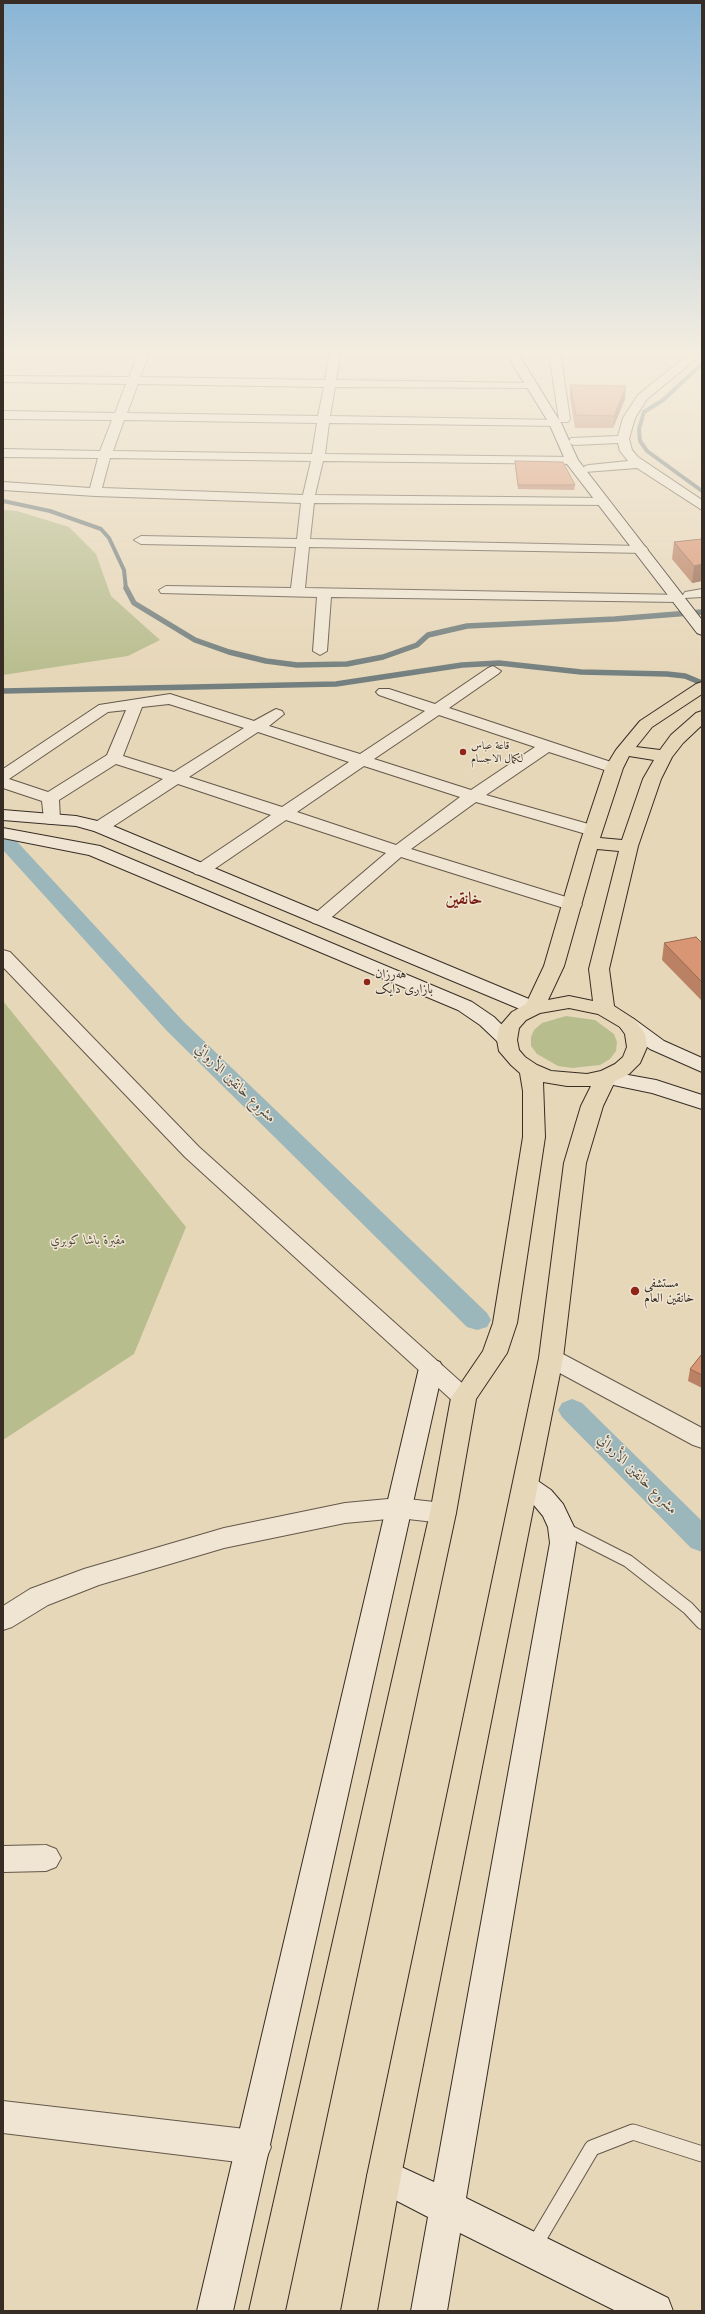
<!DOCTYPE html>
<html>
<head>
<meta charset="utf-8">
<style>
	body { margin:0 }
	#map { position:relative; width:705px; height:2314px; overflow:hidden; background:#e7d7b9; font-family:Cardo,serif }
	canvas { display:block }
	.frame { position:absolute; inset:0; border:4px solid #372d25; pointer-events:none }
</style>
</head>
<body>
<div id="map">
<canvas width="705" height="2314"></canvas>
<div class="frame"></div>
</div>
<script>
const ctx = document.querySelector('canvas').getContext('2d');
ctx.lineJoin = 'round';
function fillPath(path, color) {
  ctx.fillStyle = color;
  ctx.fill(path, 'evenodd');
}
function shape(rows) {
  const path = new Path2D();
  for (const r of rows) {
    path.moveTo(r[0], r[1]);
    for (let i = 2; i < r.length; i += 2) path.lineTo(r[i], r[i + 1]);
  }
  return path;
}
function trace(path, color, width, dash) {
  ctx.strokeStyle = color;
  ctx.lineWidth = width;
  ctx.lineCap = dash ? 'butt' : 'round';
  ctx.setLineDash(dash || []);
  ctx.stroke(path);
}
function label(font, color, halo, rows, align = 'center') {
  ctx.font = font + ' Cardo,Amiri,serif';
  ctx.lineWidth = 3;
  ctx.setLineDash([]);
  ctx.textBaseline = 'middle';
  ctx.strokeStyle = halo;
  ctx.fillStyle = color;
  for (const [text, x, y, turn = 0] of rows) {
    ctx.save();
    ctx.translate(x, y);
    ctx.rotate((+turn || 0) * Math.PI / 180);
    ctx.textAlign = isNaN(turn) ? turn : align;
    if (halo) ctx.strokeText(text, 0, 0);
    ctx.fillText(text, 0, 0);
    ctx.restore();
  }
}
fillPath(shape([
	[3,510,17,511,69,527,96,554,111,596,160,640,128,656,3,675],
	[3,1001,186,1227,134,1354,3,1440],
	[566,1016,595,1020,614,1034,617,1042,616,1051,610,1059,600,1065,572,1068,558,1066,537,1054,531,1046,531,1037,534,1030,542,1023]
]), '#b8bd8e');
trace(shape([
	[702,364,663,400,644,412,639,429,640,441,647,451,702,491],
	[3,501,50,511,101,529,109,538,124,570,126,589]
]), '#74807f', 4);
trace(shape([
	[126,588,134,603,195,640,229,652,266,661,297,665,347,664,383,657,417,645,428,635,467,626,615,619,702,612],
	[3,691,336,684,462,665,499,663,581,672,667,674,685,676,702,683]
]), '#74807f', 5.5);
fillPath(shape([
	[3,832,10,834,183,1021,487,1313,491,1320,487,1327,477,1330,467,1327,167,1031,3,850,3,832],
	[572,1399,582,1403,702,1521,702,1552,691,1548,562,1417,558,1410,562,1403,572,1399]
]), '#9cb7bb');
const laneFar1 = shape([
	[563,1528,628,1561,688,1608,702,1623]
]);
const lane = shape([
	[534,2246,592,2148,633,2132,702,2154]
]);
const street = shape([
	[139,352,150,352,140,377,325,380,330,352,341,352,336,380,533,383,537,384,539,386,537,388,335,387,330,416,559,420,549,352,560,352,570,419,568,422,560,422,559,426,329,423,325,454,572,457,578,461,576,464,323,461,315,495,603,498,610,502,608,505,314,503,310,539,641,546,646,547,648,550,646,553,309,547,305,588,683,595,685,592,702,589,702,597,685,598,678,602,331,597,327,651,320,655,313,651,317,597,161,593,159,590,166,586,291,588,296,547,141,544,134,540,141,536,297,539,301,503,95,496,3,490,3,482,90,488,98,458,3,457,3,449,100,451,112,420,3,419,3,411,115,413,126,384,3,382,3,376,129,377,139,352],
	[138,384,324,387,318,416,127,413,138,384],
	[124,420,317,423,312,454,113,451,124,420],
	[110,458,311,461,303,495,102,488,110,458],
	[691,352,702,352,702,354,647,399,635,418,629,439,632,450,638,457,702,500,702,510,637,468,585,472,583,469,585,466,589,465,628,461,620,451,618,443,575,445,571,444,569,441,571,438,618,436,623,418,638,395,691,352],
	[493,666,501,671,498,674,449,708,620,765,622,768,620,771,614,773,549,752,486,795,599,827,602,831,599,835,593,836,476,802,411,849,579,901,582,905,579,909,567,909,401,857,325,923,319,924,313,923,310,919,313,915,386,853,286,820,207,874,201,875,195,874,192,870,195,866,271,815,178,784,106,831,94,831,92,827,94,823,163,779,116,764,59,800,60,819,58,823,52,824,46,823,44,819,42,801,3,788,3,769,99,705,170,694,254,721,276,709,282,711,284,714,269,726,360,754,425,711,379,695,376,692,379,689,389,689,435,704,488,668,493,666],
	[169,704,244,728,174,772,123,756,142,707,169,704],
	[126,710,107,755,48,792,9,779,108,712,126,710],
	[439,715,535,747,471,790,374,759,439,715],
	[258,732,349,762,282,807,189,777,258,732],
	[364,766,460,797,396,845,297,812,364,766],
	[3,950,10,952,199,1147,472,1392,476,1398,472,1404,464,1407,456,1404,185,1157,3,967,3,950],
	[551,1350,559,1352,702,1428,702,1448,693,1445,543,1364,539,1358,543,1352,551,1350],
	[399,1498,443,1503,452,1506,456,1513,452,1520,443,1523,399,1518,345,1523,224,1548,99,1585,48,1605,12,1627,3,1630,3,1606,30,1589,84,1569,224,1528,345,1503,399,1498],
	[46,1845,56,1849,61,1858,56,1867,46,1871,3,1872,3,1846,46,1845],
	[3,2101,254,2130,266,2135,271,2147,266,2159,254,2164,3,2133,3,2101]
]);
const secondary = shape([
	[505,352,517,352,561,423,578,460,702,620,702,635,697,633,567,464,549,423,505,352],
	[3,810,76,816,106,823,541,1004,544,1008,541,1012,534,1014,527,1012,94,831,76,826,3,820,3,810],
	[3,828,100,846,472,1002,494,1017,517,1040,514,1044,507,1046,500,1044,480,1025,458,1010,89,855,3,838,3,828],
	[627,1017,634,1019,664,1041,702,1058,702,1072,650,1049,620,1027,617,1023,620,1019,627,1017],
	[606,1071,656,1080,702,1095,702,1109,652,1093,599,1082,596,1077,599,1072,606,1071],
	[431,1359,440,1362,443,1368,233,2311,197,2311,419,1368,422,1362,431,1359],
	[526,1476,535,1479,551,1490,563,1504,574,1527,576,1543,466,2198,668,2298,673,2311,616,2311,460,2233,447,2311,411,2311,428,2217,372,2188,367,2176,372,2164,384,2159,434,2182,550,1543,548,1527,543,1516,533,1504,517,1493,513,1486,517,1479,526,1476]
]);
const primary = shape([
	[702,682,702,694,652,727,636,747,660,750,671,735,696,713,702,711,702,725,683,743,672,757,661,779,638,846,609,969,614,1006,634,1019,645,1034,647,1047,640,1063,629,1074,615,1081,603,1106,586,1163,563,1358,401,2176,377,2311,341,2311,367,2176,539,1358,564,1163,581,1106,591,1086,567,1086,543,1082,545,1137,517,1323,507,1353,476,1399,456,1513,285,2311,249,2311,430,1513,451,1398,483,1351,493,1323,523,1137,523,1091,520,1073,511,1065,499,1051,497,1040,499,1027,512,1012,526,1004,544,966,580,843,605,768,616,750,640,721,696,684,702,682],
	[629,756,654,760,643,779,622,840,600,838,623,768,629,756],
	[597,849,619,851,589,969,593,1001,569,996,548,1000,564,966,597,849],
	[569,1008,598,1014,620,1027,625,1034,627,1047,623,1057,615,1064,601,1071,587,1074,551,1071,537,1065,525,1057,519,1050,517,1040,519,1028,526,1020,540,1013,569,1008]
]);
trace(laneFar1, '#63584a', 14);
trace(lane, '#63584a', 17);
trace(street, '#63584a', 2);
trace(secondary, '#372d25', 2);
trace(primary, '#372d25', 2);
trace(laneFar1, '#efe5d2', 12);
trace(lane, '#efe5d2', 15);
fillPath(street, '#efe5d2');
fillPath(secondary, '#efe5d2');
fillPath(primary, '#e7d7b9');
fillPath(shape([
	[570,385,625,399,613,428,575,428,570,398],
	[515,461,575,485,574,490,518,489,515,466],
	[702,539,702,581,692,583,672,559,674,542],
	[664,943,702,943,702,1001,662,960],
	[702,1354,702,1388,688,1381,690,1369]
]), '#bb8164');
fillPath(shape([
	[626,386,625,399,613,428,614,416],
	[702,564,702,581,692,583,694,566]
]), '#986951');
const building = shape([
	[570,385,626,386,614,416,576,415,570,385],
	[515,461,563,462,575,485,518,485,515,461],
	[702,539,702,564,694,566,674,542,702,539],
	[696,937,702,943,702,982,664,943,696,937],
	[702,1354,702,1375,690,1369,702,1354]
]);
fillPath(building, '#d99674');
trace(building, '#986951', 1);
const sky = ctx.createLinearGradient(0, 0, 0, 676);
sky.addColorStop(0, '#89b5d6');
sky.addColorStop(0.52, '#f4ede0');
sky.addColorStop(1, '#f4ede000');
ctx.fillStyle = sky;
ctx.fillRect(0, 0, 705, 676);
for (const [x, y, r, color] of [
	[463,752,4,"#8f2418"],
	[367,982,4,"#8f2418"],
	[635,1291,5,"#8f2418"]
]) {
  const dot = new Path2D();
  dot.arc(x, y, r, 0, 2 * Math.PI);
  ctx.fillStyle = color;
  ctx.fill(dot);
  trace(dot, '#efe5d2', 1.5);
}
label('11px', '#372d25', '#efe5d2', [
	["قاعة عباس",471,746],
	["لكمال الاجسام",471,759]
], 'left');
label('13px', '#372d25', '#efe5d2', [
	["هەرزان",375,975],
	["بازاری دایک",375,990],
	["مستشفى",644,1284],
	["خانقين العام",644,1299]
], 'left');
label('italic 13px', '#514a3a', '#efe5d2', [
	["مقبرة باشا كوبري",88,1241]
]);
label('italic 14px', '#4b4943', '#efe5d2', [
	["مشروع خانقين الأروائي",235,1084,44],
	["مشروع خانقين الأروائي",637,1475,45]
]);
label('bold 17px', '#7a1f14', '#efe5d2', [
	["خانقين",464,900]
]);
</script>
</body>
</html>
